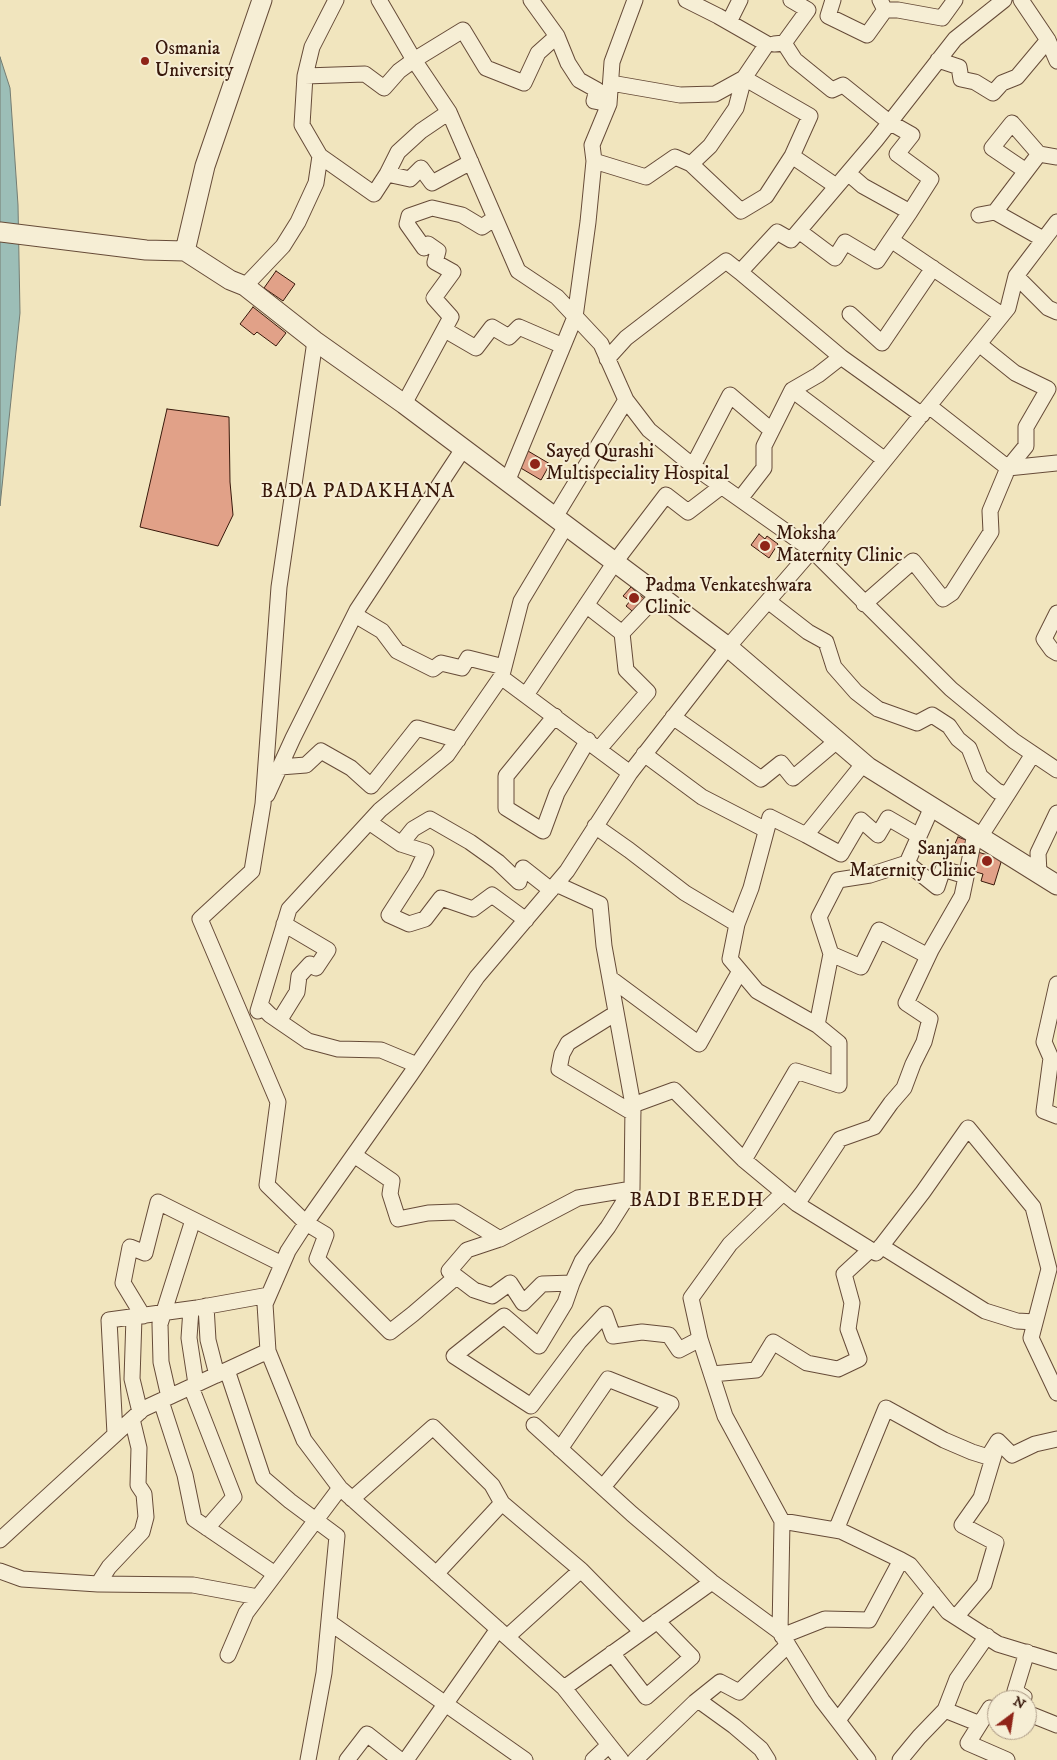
<!DOCTYPE html>
<html>
<head>
<meta charset="utf-8">
<style>
	body { margin:0 }
	#map { position:relative; width:1057px; height:1760px; overflow:hidden; background:#f1e5be; font-family:"IM FELL DW Pica",serif }
	canvas { display:block }
	.north { position:absolute; left:987px; top:1690px; width:50px; height:50px; box-sizing:border-box; background:#f6eed5; border:1px solid #aa9884; border-radius:50%; rotate:31deg; font-size:14px; font-weight:700; line-height:20px; text-align:center; color:#38180b }
	.north::after { content:''; display:block; margin:auto; width:18px; height:22px; background:#8f2418; clip-path:polygon(50% 0,100% 100%,50% 72%,0 100%) }
</style>
</head>
<body>
<div id="map">
<canvas width="1057" height="1760"></canvas>
<div class="north">N</div>
</div>
<script>
const ctx = document.querySelector('canvas').getContext('2d');
ctx.lineJoin = 'round';
function fillPath(path, color) {
  ctx.fillStyle = color;
  ctx.fill(path, 'evenodd');
}
function shape(rows) {
  const path = new Path2D();
  for (const r of rows) {
    path.moveTo(r[0], r[1]);
    for (let i = 2; i < r.length; i += 2) path.lineTo(r[i], r[i + 1]);
  }
  return path;
}
function trace(path, color, width, dash) {
  ctx.strokeStyle = color;
  ctx.lineWidth = width;
  ctx.lineCap = dash ? 'butt' : 'round';
  ctx.setLineDash(dash || []);
  ctx.stroke(path);
}
function label(font, color, halo, rows, align = 'center') {
  ctx.font = font + ' "IM FELL DW Pica",serif';
  ctx.lineWidth = 4;
  ctx.setLineDash([]);
  ctx.textBaseline = 'middle';
  ctx.strokeStyle = halo;
  ctx.fillStyle = color;
  for (const [text, x, y, turn = 0] of rows) {
    ctx.save();
    ctx.translate(x, y);
    ctx.rotate((+turn || 0) * Math.PI / 180);
    ctx.textAlign = isNaN(turn) ? turn : align;
    if (halo) ctx.strokeText(text, 0, 0);
    ctx.fillText(text, 0, 0);
    ctx.restore();
  }
}
const water = shape([
	[0,57,10,88,18,205,20,313,0,506,0,57]
]);
fillPath(water, '#9cbeb7');
trace(water, '#747c72', 1);
const building = shape([
	[276,271,295,284,283,301,264,288,276,271],
	[253,307,286,333,276,346,257,332,254,335,240,324,253,307],
	[167,409,229,417,230,482,233,515,218,546,140,527,167,409],
	[528,451,550,464,541,480,519,467,528,451],
	[759,534,765,539,767,536,778,544,769,558,751,545,759,534],
	[631,587,648,602,637,615,626,606,630,601,623,596,631,587],
	[958,837,971,842,965,854,953,848,958,837],
	[974,851,1002,859,994,885,981,881,983,874,969,870,974,851]
]);
fillPath(building, '#e1a188');
trace(building, '#38180b', 1);
const minor = shape([
	[379,0,414,60,449,112,518,271,557,297,601,344,626,400,649,430,693,466,812,550,951,689,1014,741,1057,770],
	[531,0,557,36],
	[833,0,828,16,867,35,885,10,880,0],
	[1021,0,1048,40,1057,61],
	[885,10,898,10,942,18,955,0],
	[729,22,740,0],
	[784,43,795,60,832,90,843,85,889,122,912,135,897,154,931,179,910,212,863,186,848,173],
	[774,44,784,43,808,10,791,0],
	[938,60,959,67,961,79,975,82,993,93,1002,83,1017,77,1048,40],
	[305,76,365,74,384,88,399,71,414,60,463,30,486,68,524,83,538,53,557,36,568,63,579,80,597,90,594,101,609,104],
	[611,83,680,95,715,94,744,78,767,44,718,16,686,0],
	[320,156,374,194,387,174,410,179,421,168,432,183,471,162],
	[594,161,646,177,675,157,691,164,710,146,736,108,744,78,810,116,792,156,836,186],
	[691,164,741,211,766,196,792,156],
	[1026,171,992,148,1012,123,1039,154],
	[387,174,398,152,421,131,449,112],
	[995,212,1039,154,1057,157],
	[979,215,995,212,1043,239],
	[799,231,835,258,845,242,877,261,891,240,1002,315],
	[891,240,910,212],
	[740,272,841,357],
	[1016,276,1048,308,1057,312],
	[245,286,283,246,298,222,316,183,320,156,302,125,305,76,312,47,336,0],
	[850,314,882,343,933,268],
	[445,330,476,348,492,327,509,337,519,327,563,346],
	[315,341,279,587,263,804,252,871,200,919,278,1102,267,1185,306,1223,326,1235,317,1259,390,1332,413,1314,456,1277],
	[607,359,626,338,726,261,740,272,777,232,791,240,876,140,955,39,1004,0],
	[792,390,818,375,841,357,922,415],
	[404,404,451,317,434,298,453,272,435,262,438,251,428,244,424,248,407,224,409,216,432,208,462,215,482,227,495,218],
	[929,406,1008,468,1057,463],
	[693,466,730,395,771,430],
	[507,482,575,317,588,222,594,161,592,145,609,104,612,62,635,0],
	[740,499,764,468,764,446,792,390,885,460],
	[555,517,626,400],
	[768,601,808,632,826,642,834,667,856,692,878,709,917,723,932,715,949,726,958,739,969,748,980,776,997,791,1007,795,1033,754],
	[864,604,913,561,943,599,952,593,991,532,990,511,1008,468,1026,446,1026,427,1048,389,1015,373,979,344],
	[586,605,622,633,658,595],
	[1057,613,1044,639,1052,650,1057,653],
	[355,615,382,631,397,651,433,669,441,663,462,668,468,658,504,667],
	[502,675,521,601,566,526],
	[526,695,615,562,666,495,688,512,722,486],
	[555,716,506,776,506,808,543,831,557,793,588,740],
	[673,717,761,779,781,763,793,778,838,740],
	[599,749,648,692,626,670,622,633],
	[644,754,702,797,766,830],
	[280,767,306,765,321,751,351,768,371,786,417,728,458,740],
	[267,795,293,738,357,610,463,449],
	[369,822,401,844,413,829,430,819,470,842,498,862,519,882,523,868,551,890],
	[595,826,629,850,685,893,737,924,751,888,770,817,806,835,864,763],
	[806,835,841,854,861,820,878,835,888,818,919,836],
	[980,837,1007,795],
	[401,844,426,852,416,873,389,915,409,924,425,919,441,898,473,909,492,895,526,920],
	[907,863,937,887,943,869,966,876],
	[1039,873,1038,853,1057,813],
	[556,884,600,904,604,946,633,1105,674,1090,744,1160,797,1204,840,1139,874,1127,891,1103,904,1088,913,1064,924,1042,930,1019,906,1003,931,950,962,896,975,834],
	[737,924,730,959,757,991,817,1025,831,954,819,917,838,880,870,875,907,863,932,807],
	[831,954,861,967,879,930,928,956],
	[610,978,699,1044,740,971],
	[1057,984,1044,1042,1051,1058,1044,1111,1057,1116],
	[260,1005,270,1015,308,1041,338,1049,381,1050,417,1065],
	[258,1011,289,909,380,810,447,755,501,677,630,773],
	[616,1013,568,1043,562,1054,559,1069,633,1113],
	[279,1021,297,992,299,976,310,964,316,968,328,950,284,924],
	[354,1155,392,1181,390,1194,398,1219,428,1213,456,1212,500,1239,578,1198,632,1189,633,1105],
	[744,1160,796,1071,839,1085,839,1043,817,1025],
	[783,1193,730,1244,691,1298,700,1339,725,1416,782,1521,780,1632,822,1700,868,1760],
	[797,1204,876,1253,923,1192,968,1128,1033,1207,1049,1269,1031,1338,1057,1393],
	[500,1239,467,1250,449,1271,474,1290,492,1296,510,1283,523,1303,542,1284,572,1283,582,1261,608,1227,632,1189],
	[881,1246,985,1311,1017,1321,1035,1322],
	[572,1283,565,1303,539,1346,504,1316,454,1356,531,1406,579,1342,605,1314,613,1336,642,1332,669,1335,679,1350,700,1339],
	[206,1306,208,1340,217,1375],
	[191,1309,189,1338,196,1384],
	[143,1316,123,1283,130,1247,145,1253,158,1202,282,1264],
	[134,1317,132,1379,140,1412],
	[227,1370,263,1478,290,1501,337,1536,324,1673,308,1760],
	[712,1374,756,1370,773,1342,807,1363,838,1369,859,1359,848,1329,852,1303,844,1274,870,1250],
	[191,1387,234,1497,207,1528],
	[169,1397,161,1362,160,1324,193,1220],
	[161,1401,185,1475,194,1519,275,1574],
	[534,1425,632,1514,712,1582,780,1632],
	[115,1434,109,1320,197,1308,269,1295],
	[560,1449,608,1379,671,1404,603,1487],
	[352,1499,433,1427,492,1485,502,1503,436,1574],
	[502,1503,581,1570,507,1637],
	[782,1521,841,1531,901,1560,910,1565,948,1612,998,1644,1057,1662],
	[836,1530,886,1408,944,1440,972,1452,988,1457,998,1441,1012,1455,1035,1444,1057,1439],
	[0,1540,143,1409,268,1351],
	[581,1570,642,1632],
	[0,1571,22,1579,98,1584,193,1585,258,1597],
	[98,1584,109,1567,142,1532,146,1517,144,1494,138,1485,139,1448,132,1419],
	[956,1617,984,1584,996,1543,962,1525,981,1498,996,1448],
	[329,1622,525,1760],
	[782,1636,825,1619,869,1620,901,1560],
	[612,1653,646,1697,692,1657,657,1621],
	[228,1655,246,1613,340,1488],
	[564,1688,712,1582],
	[698,1700,734,1726,761,1749,768,1760],
	[1023,1700,1024,1697,1015,1691,1027,1652],
	[945,1710,957,1679,987,1636],
	[997,1713,990,1708,968,1743,1007,1760],
	[1027,1713,1057,1725],
	[838,1720,897,1643,933,1593],
	[347,1760,367,1734,400,1760],
	[406,1760,498,1629],
	[593,1760,609,1745],
	[621,1760,564,1688,340,1488,304,1440,268,1351,265,1304,288,1251,310,1217,411,1074,477,977,567,871,630,773,728,647,812,550,1008,308,1016,276,1057,222],
	[635,1760,695,1702,720,1682,739,1692,788,1645],
	[900,1760,919,1737,945,1710,980,1724]
]);
const tertiary = shape([
	[0,232,146,250,185,251,230,280,245,286,315,341,404,404,728,647,868,767,1057,885],
	[185,251,205,166,262,0]
]);
trace(minor, '#664b38', 17);
trace(tertiary, '#664b38', 21);
trace(minor, '#f6eed5', 15);
trace(tertiary, '#f6eed5', 19);
for (const [x, y, r, color] of [
	[145,61,5,"#8f2418"],
	[535,464,6,"#8f2418"],
	[765,546,6,"#8f2418"],
	[634,598,6,"#8f2418"],
	[987,861,6,"#8f2418"]
]) {
  const dot = new Path2D();
  dot.arc(x, y, r, 0, 2 * Math.PI);
  ctx.fillStyle = color;
  ctx.fill(dot);
  trace(dot, '#f6eed5', 2);
}
label('19px', '#38180b', '#f6eed5', [
	["Osmania",155,50],
	["University",155,72],
	["Sayed Qurashi",546,453],
	["Multispeciality Hospital",546,475],
	["Moksha",776,535],
	["Maternity Clinic",776,557],
	["Padma Venkateshwara",645,587],
	["Clinic",645,609],
	["Sanjana",976,850,"right"],
	["Maternity Clinic",976,872,"right"]
], 'left');
ctx.letterSpacing = '1px';
label('20px', '#38180b', '#f6eed5', [
	["BADA PADAKHANA",358,493],
	["BADI BEEDH",697,1202]
]);
ctx.letterSpacing = '0px';
</script>
</body>
</html>
